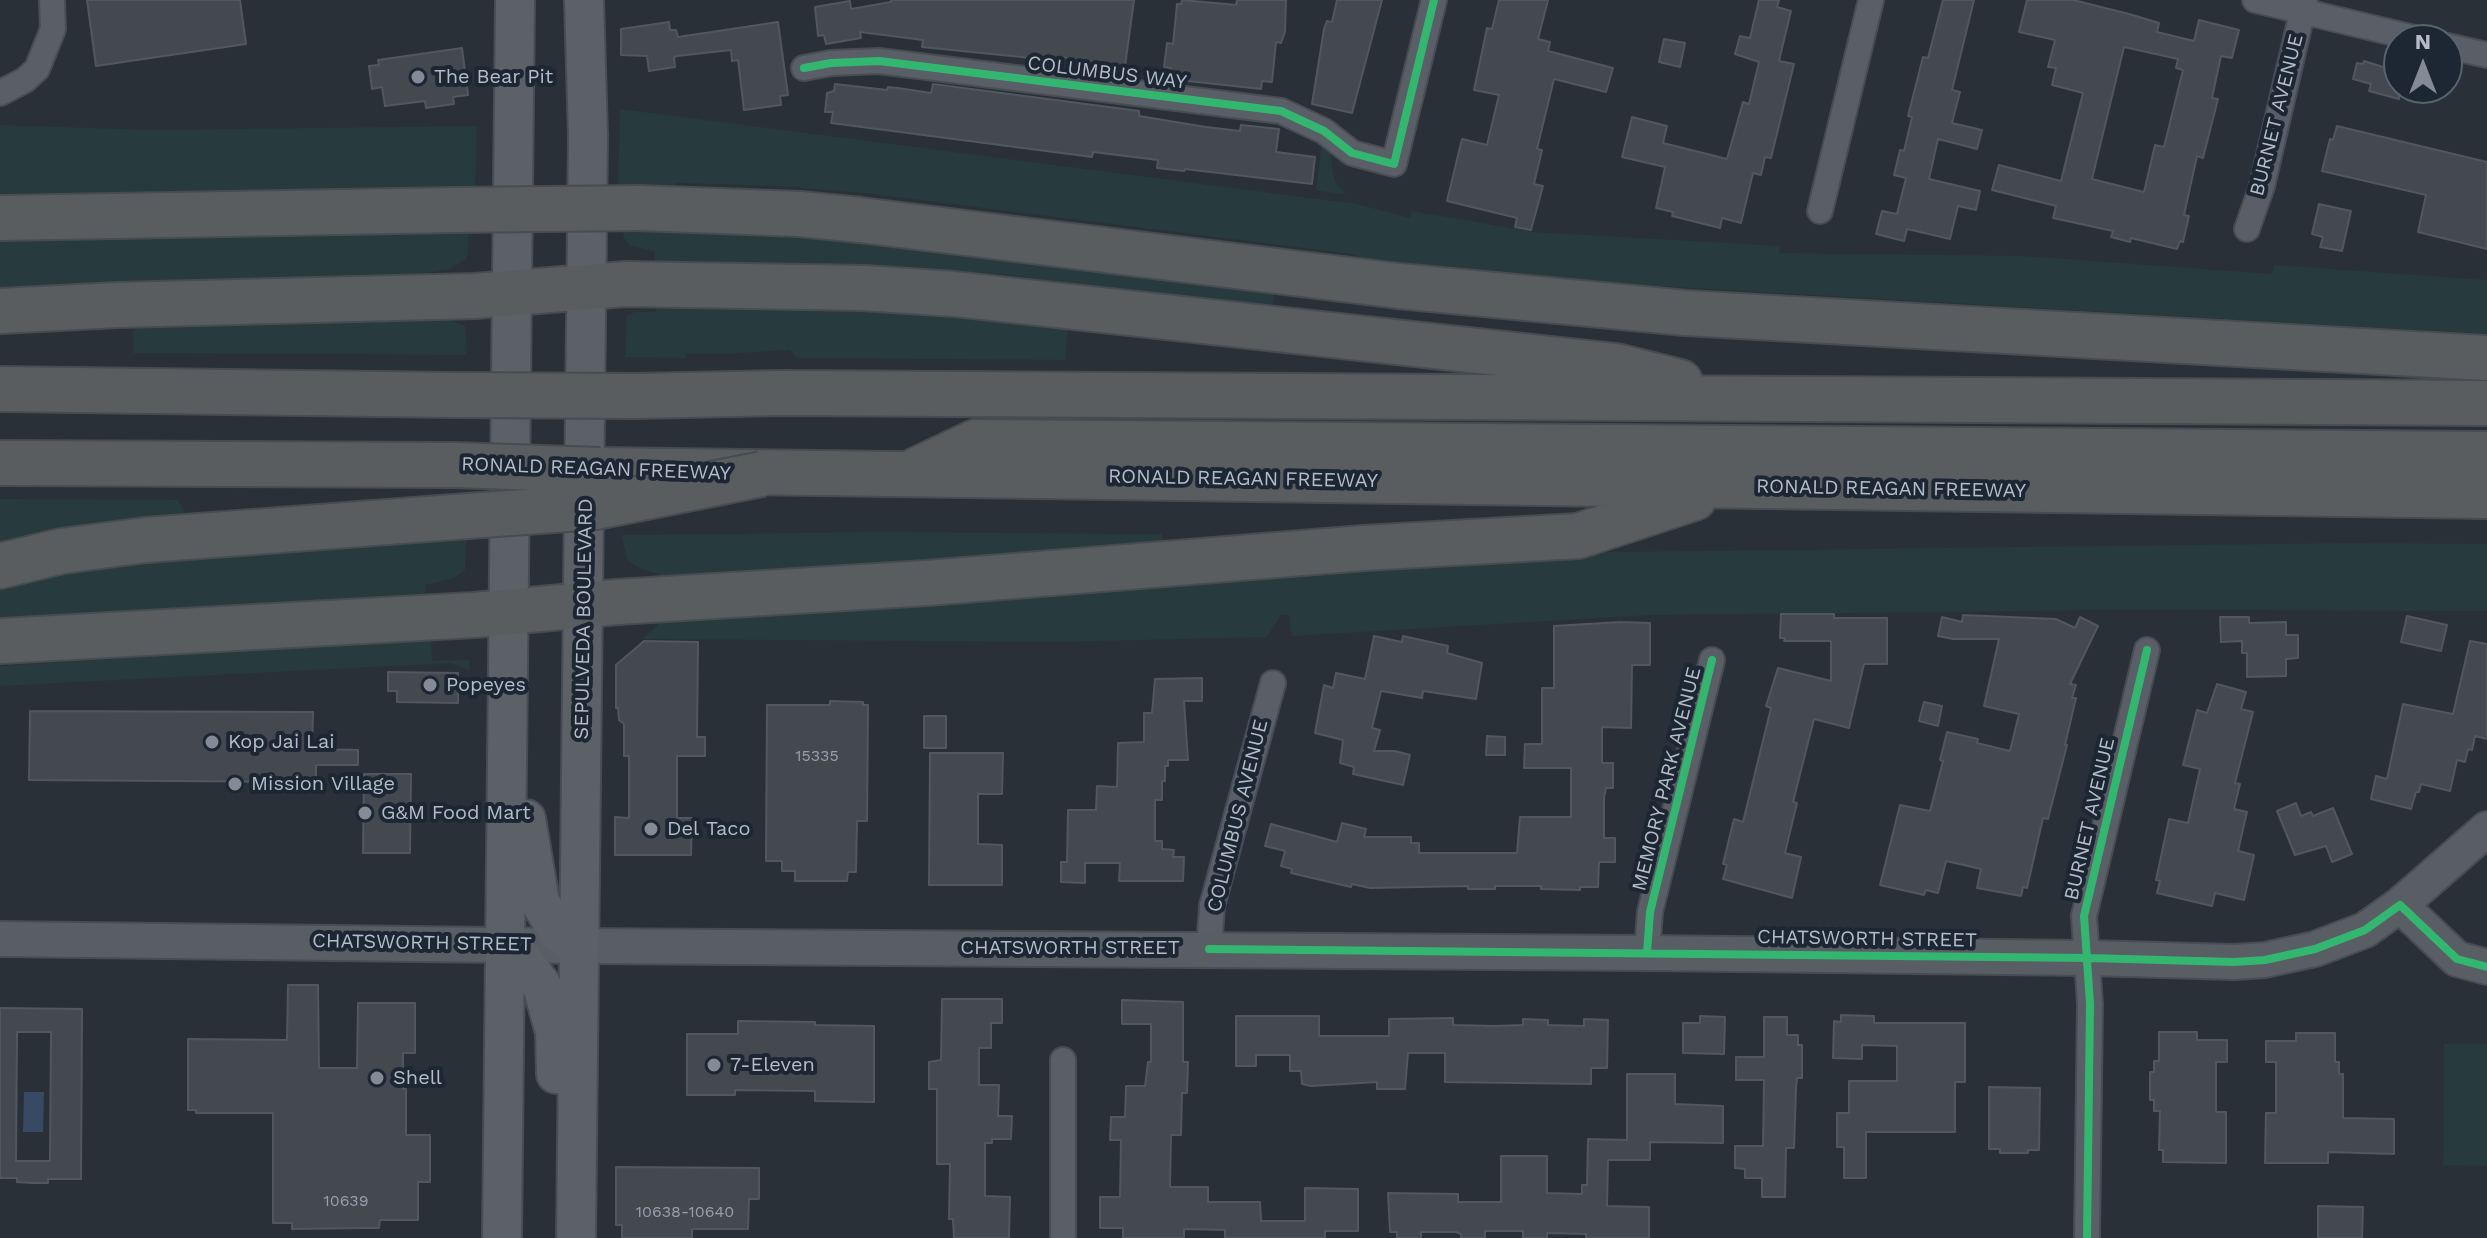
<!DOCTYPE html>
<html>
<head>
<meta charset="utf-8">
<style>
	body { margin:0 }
	#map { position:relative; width:2487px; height:1238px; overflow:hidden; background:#2a3038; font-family:"Work Sans",sans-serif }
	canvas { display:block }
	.north { position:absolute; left:2383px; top:24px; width:80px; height:80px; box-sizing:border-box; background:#1d2633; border:2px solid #59626f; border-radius:50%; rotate:0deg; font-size:22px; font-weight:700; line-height:32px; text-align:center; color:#b4bcc9 }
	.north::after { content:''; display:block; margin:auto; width:28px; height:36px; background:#848b96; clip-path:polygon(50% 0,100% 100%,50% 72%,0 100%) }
</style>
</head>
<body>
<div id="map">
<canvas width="2487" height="1238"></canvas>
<div class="north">N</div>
</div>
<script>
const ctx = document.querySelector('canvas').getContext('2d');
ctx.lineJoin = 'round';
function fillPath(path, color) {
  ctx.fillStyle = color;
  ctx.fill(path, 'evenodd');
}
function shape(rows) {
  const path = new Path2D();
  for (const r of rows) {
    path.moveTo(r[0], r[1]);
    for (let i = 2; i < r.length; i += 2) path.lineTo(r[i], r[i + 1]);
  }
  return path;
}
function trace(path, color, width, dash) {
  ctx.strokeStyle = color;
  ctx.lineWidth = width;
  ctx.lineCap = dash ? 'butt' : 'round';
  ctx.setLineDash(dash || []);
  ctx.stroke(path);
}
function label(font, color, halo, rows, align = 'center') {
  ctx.font = font + ' "Work Sans",sans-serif';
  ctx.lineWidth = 8;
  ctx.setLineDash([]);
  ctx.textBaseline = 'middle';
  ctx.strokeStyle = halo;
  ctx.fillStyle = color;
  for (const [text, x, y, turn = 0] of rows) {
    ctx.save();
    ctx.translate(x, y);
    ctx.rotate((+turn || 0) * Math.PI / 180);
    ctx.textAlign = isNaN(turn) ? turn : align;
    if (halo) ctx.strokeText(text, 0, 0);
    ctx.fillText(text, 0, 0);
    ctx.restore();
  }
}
fillPath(shape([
	[620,109,1357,204,1410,218,1412,211,1534,232,1780,246,1779,253,2025,256,2272,274,2274,265,2487,280,2487,334,1640,285,1362,258,1351,254,865,193,777,186,677,183,676,187,618,187],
	[0,125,153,130,477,126,475,188,0,194],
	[1322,143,1333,145,1331,160,1333,173,1335,181,1346,195,1316,190],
	[622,228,812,234,1013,261,1276,287,1271,315,1004,274,851,265,655,261,655,251,631,246,624,238],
	[469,229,467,258,450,269,427,273,426,282,0,295,0,236],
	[656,305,880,310,1068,325,1065,360,797,358,790,350,724,354,686,354,685,358,625,357,627,316,635,312,656,312],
	[440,315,440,320,452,321,465,326,467,355,133,353,134,320],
	[0,499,178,500,187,517,0,545],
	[876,532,1162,534,1163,550,667,577,639,568,627,560,622,535],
	[466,540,465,570,454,578,425,585,425,595,0,620,0,588,71,572,156,560],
	[2352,543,2487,544,2487,611,2124,610,1650,615,1292,636,1289,615,1281,615,1267,637,1056,642,642,639,670,614,1537,553],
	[431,639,432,661,469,660,469,670,450,663,0,686,0,666],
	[2444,1044,2487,1044,2487,1166,2443,1165]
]), '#273a3e');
fillPath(shape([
	[24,1092,44,1092,43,1132,23,1132]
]), '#384963');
const building = shape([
	[87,0,240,0,246,44,96,66,87,0],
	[891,0,1134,0,1125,66,1061,57,1061,60,1051,60,922,47,923,40,860,32,861,38,826,44,824,35,818,36,815,7,850,1,851,9,891,2,891,0],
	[1182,0,1236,5,1237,0,1286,0,1285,32,1281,43,1276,42,1272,82,1262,81,1261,89,1170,79,1171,68,1164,67,1167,43,1173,44,1177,4,1181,4,1182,0],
	[1337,0,1382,0,1352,113,1312,104,1324,29,1327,21,1332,22,1337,0],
	[1499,0,1548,0,1538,39,1550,42,1548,51,1613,68,1606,92,1554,79,1537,149,1542,150,1534,184,1543,186,1531,230,1515,227,1517,218,1447,201,1462,139,1487,145,1499,95,1474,90,1487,28,1492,29,1499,0],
	[1759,0,1779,0,1777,7,1791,11,1779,61,1794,64,1771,158,1765,157,1761,175,1753,173,1741,223,1722,218,1720,228,1672,216,1673,212,1656,208,1665,167,1622,157,1632,117,1667,126,1663,143,1727,159,1743,102,1749,104,1759,62,1735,54,1740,36,1750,38,1759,0],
	[1943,0,1974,0,1952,90,1960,92,1952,123,1982,130,1977,149,1938,139,1929,179,1980,191,1976,210,1958,206,1950,239,1907,229,1904,241,1876,234,1882,211,1897,214,1906,178,1894,175,1900,150,1904,151,1912,117,1908,116,1923,57,1928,58,1943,0],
	[2027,0,2073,0,2129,14,2159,23,2157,32,2194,41,2199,20,2239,30,2232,58,2221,56,2212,98,2218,99,2203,158,2197,156,2184,215,2189,216,2183,242,2180,241,2177,249,2131,238,2130,242,2111,237,2113,231,2053,218,2056,206,1992,190,1999,165,2061,181,2083,93,2052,85,2056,68,2048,67,2055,40,2019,32,2027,0],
	[2124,47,2178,59,2176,68,2183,70,2164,147,2155,145,2144,192,2092,179,2124,47],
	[669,22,670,30,676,30,678,37,778,22,788,95,780,96,781,105,744,110,738,60,732,61,731,50,677,56,674,57,675,67,649,71,647,56,621,55,621,29,669,22],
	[1664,39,1685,43,1680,67,1659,62,1664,39],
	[462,48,468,95,453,97,454,104,426,108,425,101,385,106,382,87,372,89,369,66,379,65,378,60,462,48],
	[2364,61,2399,72,2399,99,2369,91,2371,84,2353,79,2357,63,2363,64,2364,61],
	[835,84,887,90,888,87,898,88,931,93,933,84,1139,111,1139,116,1206,127,1240,131,1241,125,1279,129,1276,152,1315,157,1312,184,1185,169,1184,171,1157,168,1158,160,1093,152,1092,157,831,123,833,112,825,112,827,93,834,91,835,84],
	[2337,126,2487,162,2487,249,2418,232,2426,195,2322,171,2330,139,2333,140,2337,126],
	[2319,204,2351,211,2342,251,2320,247,2323,237,2312,234,2319,204],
	[1781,614,1834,614,1834,618,1887,618,1887,664,1864,664,1849,728,1814,719,1793,802,1797,803,1785,853,1801,857,1792,898,1723,879,1727,865,1723,864,1734,819,1743,822,1771,708,1766,706,1778,668,1831,681,1831,641,1784,641,1785,638,1780,638,1781,614],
	[1963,615,2056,619,2075,628,2080,617,2098,626,2070,684,2076,685,2072,698,2076,698,2065,745,2067,745,2048,819,2043,818,2027,888,2023,887,2021,896,1977,888,1981,869,1946,861,1938,893,1926,890,1924,895,1880,885,1900,805,1930,811,1943,761,1940,760,1947,732,1978,739,1977,743,2010,751,2019,714,1984,706,1999,639,1953,639,1938,636,1942,617,1962,622,1963,615],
	[2407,616,2447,625,2441,651,2401,642,2407,616],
	[2220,617,2249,617,2249,623,2286,622,2286,635,2298,635,2298,658,2286,659,2286,676,2247,677,2247,653,2242,653,2242,641,2221,642,2220,617],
	[1621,622,1650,623,1650,665,1632,665,1631,728,1602,727,1602,763,1613,763,1613,788,1606,788,1604,797,1604,838,1615,838,1615,862,1599,862,1598,887,1580,887,1580,890,1541,889,1541,886,1495,886,1495,889,1468,889,1468,886,1370,888,1352,884,1351,887,1291,873,1292,869,1281,866,1285,851,1265,846,1271,824,1337,842,1342,823,1366,829,1364,837,1411,837,1411,843,1419,843,1419,853,1517,853,1520,817,1571,817,1571,768,1524,768,1525,744,1542,744,1542,688,1554,688,1554,626,1621,622],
	[1374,636,1402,642,1403,636,1448,646,1447,653,1482,663,1476,699,1423,691,1422,698,1381,691,1372,728,1380,730,1374,751,1395,751,1410,755,1403,785,1353,774,1354,767,1340,763,1343,740,1315,733,1324,685,1333,688,1336,673,1365,679,1374,636],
	[644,641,698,642,697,737,705,737,705,756,677,756,677,818,692,818,691,855,615,855,615,817,629,818,629,756,624,756,624,724,619,720,618,708,616,708,616,665,644,641],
	[2470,641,2487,644,2487,739,2475,736,2472,750,2468,749,2465,762,2457,760,2450,791,2421,784,2419,792,2416,792,2411,809,2371,799,2376,776,2387,779,2403,704,2453,714,2470,641],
	[388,672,458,673,458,703,397,702,397,691,388,691,388,672],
	[1202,678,1202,701,1184,701,1188,760,1168,760,1168,766,1165,766,1165,781,1162,781,1162,800,1155,800,1155,841,1162,841,1162,849,1174,850,1173,857,1184,857,1183,881,1119,881,1120,863,1085,863,1085,883,1061,882,1061,862,1067,862,1068,810,1096,810,1097,786,1117,787,1118,743,1144,742,1144,713,1152,713,1155,679,1202,678],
	[2217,684,2246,692,2241,709,2253,712,2235,783,2240,784,2234,809,2247,812,2238,851,2254,855,2244,900,2215,893,2212,906,2157,893,2160,881,2156,880,2169,819,2188,823,2200,769,2183,765,2197,710,2207,713,2217,684],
	[830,701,863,702,863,705,868,705,867,821,857,821,856,872,848,872,847,881,795,881,795,871,782,871,782,861,766,861,767,705,830,705,830,701],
	[1924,702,1942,706,1938,726,1919,721,1924,702],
	[30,711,313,712,312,749,358,750,358,765,316,765,316,782,29,780,30,711],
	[924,716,946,716,946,748,924,748,924,716],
	[1487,736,1505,737,1505,755,1486,755,1487,736],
	[930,753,1003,753,1002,794,978,794,978,844,1002,845,1002,885,929,885,930,753],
	[364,774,411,774,410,853,363,853,364,774],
	[2296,803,2301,816,2311,812,2313,816,2333,808,2352,854,2332,862,2326,846,2295,855,2277,811,2296,803],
	[288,985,318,985,319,1068,357,1068,358,1003,415,1003,415,1053,403,1053,403,1089,406,1089,406,1135,430,1135,430,1182,418,1182,418,1220,380,1220,379,1228,363,1228,292,1229,292,1223,273,1223,273,1113,196,1113,196,1110,188,1110,188,1039,287,1040,288,985],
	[942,999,1002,999,1002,1023,991,1023,991,1048,979,1048,979,1085,999,1085,998,1116,1012,1116,1011,1139,992,1139,992,1143,985,1143,985,1196,1010,1197,1009,1238,954,1238,953,1219,949,1219,950,1164,937,1164,937,1089,929,1089,929,1062,941,1060,942,999],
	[1122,1000,1183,1002,1183,1062,1188,1062,1187,1093,1182,1093,1181,1135,1171,1135,1170,1187,1208,1187,1208,1202,1260,1202,1261,1221,1305,1221,1305,1188,1358,1189,1358,1231,1325,1231,1325,1238,1225,1238,1225,1230,1184,1229,1184,1238,1123,1238,1123,1228,1100,1228,1100,1197,1120,1197,1121,1140,1110,1140,1111,1117,1125,1117,1126,1086,1145,1086,1148,1062,1151,1062,1151,1024,1122,1024,1122,1000],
	[0,1008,82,1009,81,1179,48,1179,48,1183,32,1183,17,1182,17,1178,0,1178,0,1008],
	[17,1032,51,1032,50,1161,16,1161,17,1032],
	[1841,1015,1874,1016,1874,1023,1965,1023,1965,1082,1955,1082,1955,1132,1866,1132,1866,1178,1844,1178,1844,1147,1837,1147,1837,1113,1849,1113,1849,1081,1897,1081,1897,1046,1862,1045,1862,1059,1833,1058,1834,1021,1841,1022,1841,1015],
	[1236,1016,1319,1016,1319,1036,1389,1036,1389,1019,1453,1018,1453,1025,1495,1026,1523,1025,1523,1019,1548,1020,1548,1025,1584,1026,1584,1019,1608,1020,1607,1068,1591,1068,1591,1084,1445,1082,1445,1053,1408,1053,1405,1089,1377,1089,1377,1082,1311,1086,1302,1084,1301,1071,1290,1071,1290,1055,1256,1055,1256,1066,1236,1066,1236,1016],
	[1700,1016,1725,1017,1724,1054,1683,1053,1683,1023,1700,1023,1700,1016],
	[1764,1017,1787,1017,1787,1035,1798,1035,1798,1045,1802,1045,1802,1078,1797,1078,1796,1088,1794,1148,1786,1148,1785,1197,1762,1197,1762,1178,1745,1178,1745,1169,1735,1168,1735,1146,1763,1146,1764,1080,1736,1080,1736,1057,1764,1057,1764,1017],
	[738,1021,815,1022,815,1025,874,1026,874,1102,815,1101,815,1091,735,1090,735,1095,687,1095,687,1034,738,1034,738,1021],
	[2159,1032,2197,1032,2197,1040,2227,1040,2227,1062,2216,1062,2216,1112,2226,1112,2226,1163,2163,1162,2163,1150,2159,1150,2160,1111,2154,1111,2154,1100,2150,1100,2150,1072,2154,1072,2154,1061,2159,1061,2159,1032],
	[2296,1033,2335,1033,2335,1062,2339,1062,2339,1074,2343,1074,2343,1118,2394,1119,2394,1154,2328,1152,2328,1163,2265,1163,2266,1113,2276,1113,2276,1062,2266,1062,2266,1041,2296,1041,2296,1033],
	[1627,1074,1675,1074,1675,1104,1723,1106,1723,1143,1650,1142,1650,1160,1608,1160,1607,1206,1649,1207,1649,1238,1586,1238,1586,1234,1547,1233,1547,1238,1523,1238,1523,1231,1485,1231,1485,1238,1461,1238,1461,1234,1456,1232,1421,1232,1421,1238,1397,1238,1397,1232,1390,1232,1388,1193,1458,1194,1458,1202,1501,1202,1501,1156,1547,1156,1547,1193,1582,1194,1582,1185,1587,1185,1588,1139,1627,1140,1627,1074],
	[1989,1087,2040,1088,2039,1150,2028,1150,2028,1153,2000,1153,2000,1149,1989,1149,1989,1087],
	[616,1167,759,1168,759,1199,749,1199,748,1229,692,1229,692,1238,622,1238,622,1225,616,1225,616,1167],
	[2318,1206,2363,1207,2362,1238,2318,1238,2318,1206]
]);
fillPath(building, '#444950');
trace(building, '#52575f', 2);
const street = shape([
	[2255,0,2423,40],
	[2447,46,2487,55],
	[804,68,831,63,879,61,1281,111,1324,131,1352,153,1394,164,1434,0],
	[0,93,25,80,37,69,53,29,52,0],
	[1820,211,1871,0],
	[2247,229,2262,186,2305,0],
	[1209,949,1212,906,1273,683],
	[1647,953,1650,912,1712,660],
	[1063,1238,1063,1060],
	[2087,1238,2090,1004,2084,916,2147,650]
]);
const secondary = shape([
	[2400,905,2457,959,2487,967],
	[0,939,579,946,1647,953,2089,958,2234,962,2265,960,2315,949,2365,930,2400,905,2487,829]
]);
const primary = shape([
	[526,819,540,902,558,932,579,946],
	[506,945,521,957,542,986,555,1032,556,1074],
	[502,1238,515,0],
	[576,1238,588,136,584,0]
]);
const highway = shape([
	[639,208,800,214,860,220,1399,286,1686,313,2487,358],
	[0,218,453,210],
	[0,311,117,305,475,296,626,284,864,288,954,294,1616,366,1680,382],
	[0,389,454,395],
	[635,396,783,393,2487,403],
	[0,463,454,465],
	[600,470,2487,496],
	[917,470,976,442,2487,454],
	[0,566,62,551,146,540,454,517],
	[0,641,474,615,617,602,927,583,1364,548,1578,536,1694,498]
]);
trace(street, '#484c53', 28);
trace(secondary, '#484c53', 38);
trace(primary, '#484c55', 42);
trace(highway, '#474c53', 48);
trace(street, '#5a5e66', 24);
trace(secondary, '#595d64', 34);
trace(primary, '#5c6168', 38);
trace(highway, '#5a5d60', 44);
const highwayBridge = shape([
	[453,210,639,208],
	[454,395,635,396],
	[454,465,600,470],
	[454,517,596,507,762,474]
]);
trace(highwayBridge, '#474c53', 48, []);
trace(highwayBridge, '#5a5d60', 44);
trace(shape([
	[804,68,831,63,879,61,1281,111,1324,131,1352,153,1394,164,1434,0],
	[1209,949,2089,958,2234,962,2265,960,2315,949,2365,930,2400,905,2457,959,2487,967],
	[1647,953,1650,912,1712,660],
	[2087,1238,2090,1004,2084,916,2147,650]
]), '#33b770', 8);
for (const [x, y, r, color] of [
	[418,77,8,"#848b96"],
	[430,685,8,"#848b96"],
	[212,742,8,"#848b96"],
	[235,784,8,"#848b96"],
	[365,813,8,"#848b96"],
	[651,829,8,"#848b96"],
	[714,1065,8,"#848b96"],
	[377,1078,8,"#848b96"]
]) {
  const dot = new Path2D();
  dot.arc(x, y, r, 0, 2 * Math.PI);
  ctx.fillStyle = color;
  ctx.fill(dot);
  trace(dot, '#1d2633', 3);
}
label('16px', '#989fab', null, [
	["15335",817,756],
	["10639",346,1201],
	["10638-10640",685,1212]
]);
label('20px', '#b4bcc9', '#1d2633', [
	["COLUMBUS WAY",1107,73,7],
	["BURNET AVENUE",2277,115,-76],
	["RONALD REAGAN FREEWAY",596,469,2],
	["RONALD REAGAN FREEWAY",1243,479,1],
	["RONALD REAGAN FREEWAY",1891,489,1],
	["SEPULVEDA BOULEVARD",584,619,-89],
	["MEMORY PARK AVENUE",1667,779,-76],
	["COLUMBUS AVENUE",1238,816,-76],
	["BURNET AVENUE",2090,819,-77],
	["CHATSWORTH STREET",1867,939,1],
	["CHATSWORTH STREET",422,943,1],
	["CHATSWORTH STREET",1070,948]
]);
label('20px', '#b4bcc9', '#1d2633', [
	["The Bear Pit",434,77],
	["Popeyes",446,685],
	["Kop Jai Lai",228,742],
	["Mission Village",251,784],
	["G&M Food Mart",381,813],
	["Del Taco",667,829],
	["7-Eleven",730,1065],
	["Shell",393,1078]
], 'left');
</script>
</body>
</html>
